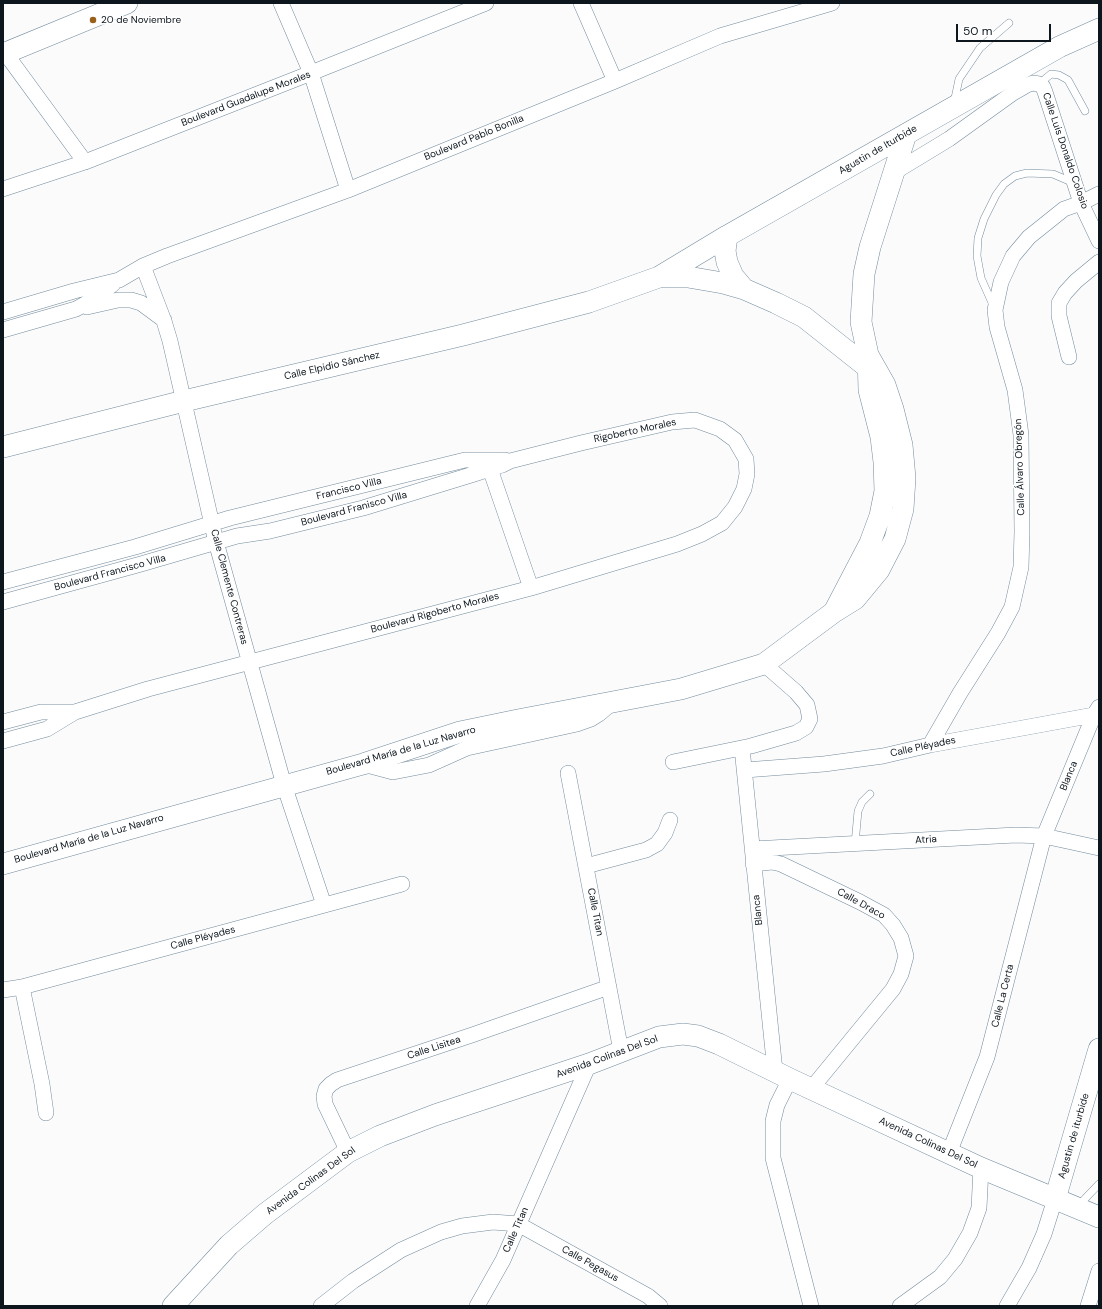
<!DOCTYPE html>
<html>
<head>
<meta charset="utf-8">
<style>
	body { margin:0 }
	#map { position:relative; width:1102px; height:1309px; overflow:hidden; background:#fbfbfb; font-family:"DM Sans",sans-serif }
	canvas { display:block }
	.frame { position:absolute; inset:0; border:4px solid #0d161d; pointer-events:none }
	.scale { position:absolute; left:956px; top:24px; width:95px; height:18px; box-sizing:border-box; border:2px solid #0d161d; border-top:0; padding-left:5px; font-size:12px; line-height:14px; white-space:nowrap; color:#0d161d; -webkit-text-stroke:3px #fff; paint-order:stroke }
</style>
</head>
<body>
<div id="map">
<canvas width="1102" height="1309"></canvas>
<div class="frame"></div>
<div class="scale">50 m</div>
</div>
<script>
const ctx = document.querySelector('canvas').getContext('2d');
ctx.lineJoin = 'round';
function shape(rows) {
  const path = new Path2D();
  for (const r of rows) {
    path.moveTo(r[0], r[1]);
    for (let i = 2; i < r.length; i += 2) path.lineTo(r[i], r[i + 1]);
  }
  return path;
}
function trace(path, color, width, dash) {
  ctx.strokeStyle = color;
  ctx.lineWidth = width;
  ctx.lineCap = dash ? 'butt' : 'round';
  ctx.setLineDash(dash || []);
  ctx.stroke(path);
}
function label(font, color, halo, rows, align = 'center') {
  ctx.font = font + ' "DM Sans",sans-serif';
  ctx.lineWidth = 3;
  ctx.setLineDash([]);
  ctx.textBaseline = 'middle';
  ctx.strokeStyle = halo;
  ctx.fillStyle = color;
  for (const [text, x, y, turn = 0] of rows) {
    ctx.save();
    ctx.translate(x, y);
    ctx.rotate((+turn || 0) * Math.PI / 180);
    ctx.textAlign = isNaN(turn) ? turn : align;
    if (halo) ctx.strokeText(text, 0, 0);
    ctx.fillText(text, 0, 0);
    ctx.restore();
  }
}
const lane = shape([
	[1039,84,1051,74,1059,75,1068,80,1085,111],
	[954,103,959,79,980,48,1009,23],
	[993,305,981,278,977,256,978,238,984,219,996,195,1004,184,1015,176,1027,173,1053,174,1074,183],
	[855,844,858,811,862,802,870,794],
	[1078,1206,1099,1184]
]);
const street = shape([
	[281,3,311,73,348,190],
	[581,3,615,81],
	[3,50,85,162],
	[893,173,949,139,1013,93,1027,85,1033,83,1039,84,1043,87,1045,92,1081,203,1099,241],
	[3,189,85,162,311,73,486,3],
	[143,266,164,321,170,341,216,542,284,785,324,905],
	[87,307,118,300,131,300,141,303,164,320],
	[3,312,74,291,119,280,143,266,167,256,348,190,615,81,720,36,832,3],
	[3,330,76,309,94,299,113,284],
	[1069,357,1059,316,1059,303,1065,293,1076,281,1099,262],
	[487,460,531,588],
	[3,582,135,547,230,518,465,460,505,460],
	[3,602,141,564,237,536,270,531,363,508,474,474,502,465,510,461,581,443,672,422,695,420,720,429,735,440,746,459,747,474,744,489,735,507,722,523,702,534,677,544,531,588,148,689,75,712,47,729,3,741],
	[3,722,41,712,74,712],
	[930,745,960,693,998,633,1012,607,1021,567,1022,532,1021,435,1015,390,997,327,995,310,1001,282,1013,256,1029,237,1064,209,1081,203,1099,194],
	[742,748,775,1071],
	[673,762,751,746,796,733,806,727,810,719,807,705,796,692,764,664],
	[363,764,393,772,429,765,467,748,577,724,591,719,599,714,612,703],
	[745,770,824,764,883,756,930,745,1099,714],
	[568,773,621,1051],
	[752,849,1016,835,1044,836,1099,848],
	[753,864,772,862,781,864,860,902,884,915,893,925,901,938,906,956,901,974,893,989,811,1089],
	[586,866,646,850,657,844,665,833,670,820],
	[22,987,42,1084,46,1113],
	[3,990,22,987,402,884],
	[790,1079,777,1105,773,1121,773,1158,811,1306],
	[348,1152,325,1104,324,1096,326,1089,331,1084,337,1080,472,1035,609,987],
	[949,1153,987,1057,1044,836,1094,715,1099,707],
	[321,1306,353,1281,401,1250,441,1232,462,1226,493,1222,518,1224,648,1296,660,1306],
	[477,1306,503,1260,589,1064],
	[900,1306,940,1277,955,1259,970,1233,979,1208,981,1168],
	[1007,1306,1029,1268,1044,1234,1055,1199],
	[1088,1306,1099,1271]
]);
const secondary = shape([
	[3,54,127,3],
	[727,236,725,251,727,262,733,276,744,289],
	[659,277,688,277,723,283,744,289,776,303,804,317,867,367,875,368],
	[3,447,184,401,463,335,589,302,659,277,727,236,1059,47,1099,29],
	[835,610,870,543,880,516,885,491,884,462,881,437,869,390,868,355,861,322,864,274,870,247,906,134],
	[3,864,363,764,460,732,518,720,681,689,764,664,834,612,855,599,879,570,895,539,903,509,905,478,902,445,893,409,885,385,868,355],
	[1055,1199,1099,1049],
	[173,1306,229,1245,265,1214,348,1152,380,1136,435,1115,589,1064,659,1037,683,1034,698,1036,719,1044,790,1079,981,1168,1099,1217]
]);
trace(lane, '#738b9d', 8);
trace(street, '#738b9d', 16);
trace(secondary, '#738b9d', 22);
trace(lane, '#fff', 7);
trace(street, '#fff', 15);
trace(secondary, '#fff', 21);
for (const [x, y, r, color] of [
	[93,20,4,"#98601a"]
]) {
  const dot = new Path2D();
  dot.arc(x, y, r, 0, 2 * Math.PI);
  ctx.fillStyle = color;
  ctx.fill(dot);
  trace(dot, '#fff', 1.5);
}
label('10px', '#0d161d', '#fff', [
	["20 de Noviembre",101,20]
], 'left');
label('10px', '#0d161d', '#fff', [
	["Boulevard Guadalupe Morales",246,99,-21],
	["Boulevard Pablo Bonilla",474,138,-22],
	["Agustin de Iturbide",878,150,-30],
	["Calle Luis Donaldo Colosio",1065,151,71],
	["Calle Elpidio Sánchez",332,366,-13],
	["Rigoberto Morales",635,431,-12],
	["Calle Álvaro Obregón",1020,467,-92],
	["Francisco Villa",349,489,-14],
	["Boulevard Franisco Villa",354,509,-15],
	["Boulevard Francisco Villa",110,573,-15],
	["Calle Clemente Contreras",229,587,75],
	["Boulevard Rigoberto Morales",435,613,-15],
	["Calle Pléyades",923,747,-12],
	["Boulevard María de la Luz Navarro",401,751,-16],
	["Blanca",1069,776,-68],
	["Boulevard María de la Luz Navarro",89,839,-16],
	["Atria",926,840,-3],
	["Calle Draco",861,904,29],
	["Blanca",758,910,-96],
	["Calle Titan",595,912,79],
	["Calle Pléyades",203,938,-15],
	["Calle La Certa",1003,996,-76],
	["Calle Lisitea",434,1048,-18],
	["Avenida Colinas Del Sol",607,1057,-20],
	["Agustin de iturbide",1074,1136,-74],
	["Avenida Colinas Del Sol",928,1143,25],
	["Avenida Colinas Del Sol",311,1181,-36],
	["Calle Titan",516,1230,-66],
	["Calle Pegasus",590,1264,29]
]);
</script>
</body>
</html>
